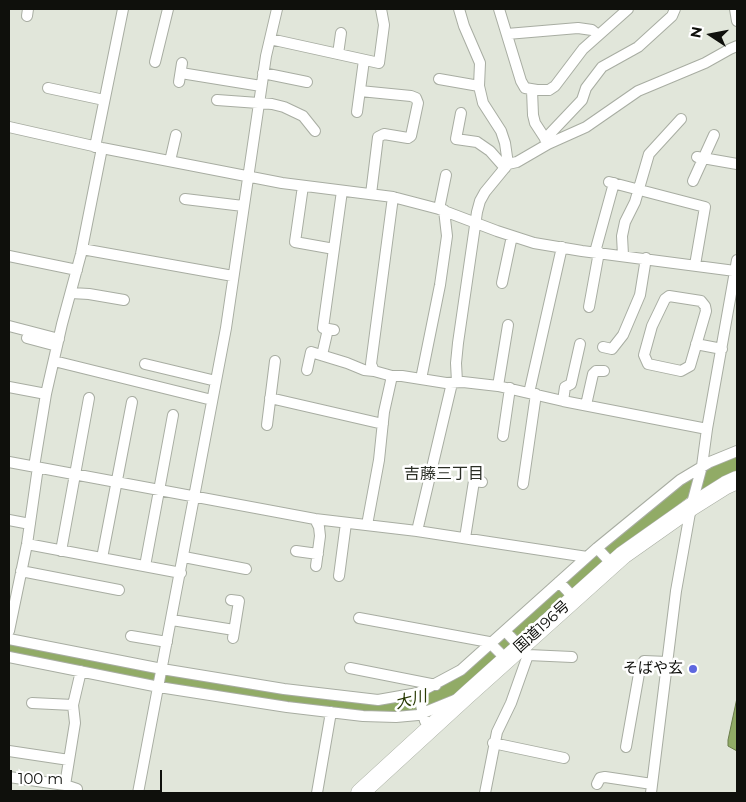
<!DOCTYPE html>
<html>
<head>
<meta charset="utf-8">
<style>
	body { margin:0 }
	#map { position:relative; width:746px; height:802px; overflow:hidden; background:#e1e6da; font-family:Montserrat,sans-serif }
	canvas { display:block }
	.frame { position:absolute; inset:0; border:10px solid #0f100c; pointer-events:none }
	.north { position:absolute; left:686px; top:10px; width:50px; height:50px; -webkit-text-stroke:4px #fff; paint-order:stroke; rotate:281deg; font-size:14px; font-weight:700; line-height:20px; text-align:center; color:#0f100c }
	.north::after { content:''; display:block; margin:auto; width:18px; height:22px; background:#0f100c; clip-path:polygon(50% 0,100% 100%,50% 72%,0 100%) }
	.scale { position:absolute; left:10px; top:770px; width:152px; height:22px; box-sizing:border-box; border:2px solid #0f100c; border-top:0; padding-left:6px; font-size:15px; line-height:18px; white-space:nowrap; color:#0f100c; -webkit-text-stroke:4px #fff; paint-order:stroke }
</style>
</head>
<body>
<div id="map">
<canvas width="746" height="802"></canvas>
<div class="frame"></div>
<div class="north">N</div>
<div class="scale">100 m</div>
</div>
<script>
const ctx = document.querySelector('canvas').getContext('2d');
ctx.lineJoin = 'round';
function fillPath(path, color) {
  ctx.fillStyle = color;
  ctx.fill(path, 'evenodd');
}
function shape(rows) {
  const path = new Path2D();
  for (const r of rows) {
    path.moveTo(r[0], r[1]);
    for (let i = 2; i < r.length; i += 2) path.lineTo(r[i], r[i + 1]);
  }
  return path;
}
function trace(path, color, width, dash) {
  ctx.strokeStyle = color;
  ctx.lineWidth = width;
  ctx.lineCap = dash ? 'butt' : 'round';
  ctx.setLineDash(dash || []);
  ctx.stroke(path);
}
function label(font, color, halo, rows, align = 'center') {
  ctx.font = font + ' Montserrat,"Noto Sans JP",sans-serif';
  ctx.lineWidth = 5;
  ctx.setLineDash([]);
  ctx.textBaseline = 'middle';
  ctx.strokeStyle = halo;
  ctx.fillStyle = color;
  for (const [text, x, y, turn = 0] of rows) {
    ctx.save();
    ctx.translate(x, y);
    ctx.rotate((+turn || 0) * Math.PI / 180);
    ctx.textAlign = isNaN(turn) ? turn : align;
    if (halo) ctx.strokeText(text, 0, 0);
    ctx.fillText(text, 0, 0);
    ctx.restore();
  }
}
const water = shape([
	[737,698,737,751,728,746,728,740,737,698]
]);
fillPath(water, '#91ab66');
trace(water, '#6a7c4b', 1);
trace(shape([
	[9,648,205,685,298,699,378,707,410,703,448,689,503,644,612,545,683,489,737,462]
]), '#91ab66', 19);
const street = shape([
	[499,9,521,81,525,88,537,90,549,90,555,86,583,49,628,9],
	[735,9,737,21],
	[27,16,28,9],
	[507,34,578,28,592,30,598,35],
	[270,39,379,63,384,25,381,9],
	[338,54,341,33],
	[155,62,168,9],
	[181,73,261,86],
	[263,73,307,82],
	[439,79,479,86],
	[179,82,182,63],
	[48,88,104,100],
	[532,90,533,115,535,123,548,143],
	[360,91,411,96,416,98,418,103,411,136,408,138,384,134,378,137,371,194],
	[217,100,272,104,284,107,303,116,315,131],
	[357,112,364,60],
	[461,113,456,139,477,142,490,151,505,168],
	[9,127,102,148,282,183,393,197,439,209,497,231,534,243,582,251,735,271],
	[545,139,582,100,586,88,602,67,638,47,672,16,675,9],
	[95,147,123,9],
	[697,157,737,164],
	[170,161,176,135],
	[508,164,517,162,548,144,586,127,638,91,705,63,730,49,737,46],
	[693,181,714,135],
	[609,182,705,207,695,265],
	[303,186,295,242,334,249],
	[185,199,243,206],
	[439,209,446,175],
	[82,249,233,276],
	[595,252,614,183],
	[623,255,622,236,625,222,635,202,649,154,681,119],
	[9,256,77,270],
	[502,283,512,236],
	[71,293,89,294,124,300],
	[669,296,701,301,705,306,706,311,690,366,681,371,648,364,644,355,652,326,665,299,669,296],
	[589,307,599,252],
	[9,326,59,339],
	[334,330,323,328,342,191],
	[27,338,57,346],
	[696,344,722,349],
	[603,347,612,349,623,335,640,295,646,258],
	[322,355,328,329],
	[54,361,212,400],
	[145,364,216,381],
	[307,370,311,352,347,363,364,370,374,371,392,376,402,376,446,383,463,382,498,386,563,401,707,429],
	[374,371,371,364,393,197],
	[421,379,440,285,447,236,444,210],
	[457,382,456,363,458,343,477,212,480,201,485,192,508,164,505,143,501,131,483,103,479,86,480,63,464,26,459,9],
	[498,386,508,325],
	[9,387,46,394],
	[529,393,562,247],
	[270,398,383,424],
	[563,401,565,387,571,384,580,344],
	[586,405,593,374,596,371,604,371],
	[267,425,275,361],
	[503,436,510,388],
	[9,462,315,519,417,531,587,557],
	[34,467,46,394,62,324,81,254,102,148],
	[523,484,536,394],
	[315,519,319,527,320,536,316,566],
	[9,520,30,524],
	[367,525,379,460,384,412,392,376],
	[417,531,452,383],
	[465,538,474,481,482,482],
	[27,544,181,573],
	[597,548,612,564],
	[61,551,89,398],
	[296,551,318,554],
	[184,557,246,569],
	[102,558,132,402],
	[145,566,173,415],
	[21,571,119,590],
	[339,576,346,523],
	[559,582,574,598],
	[231,600,239,601,233,638],
	[359,618,489,642,506,659],
	[172,620,234,630],
	[9,631,27,544,38,467],
	[131,636,167,642],
	[9,639,162,669,284,689,378,700,418,693,461,670,597,548,680,480,710,462,737,451],
	[528,655,572,657],
	[9,657,159,687,287,707,363,716,396,717,418,715,455,700],
	[350,668,436,685],
	[418,693,425,721],
	[32,703,73,705],
	[493,743,564,758],
	[626,747,640,668,644,661,667,662],
	[9,751,69,760],
	[9,777,65,785,77,789],
	[597,784,600,778,605,777,652,784],
	[65,785,75,723,73,705,81,671],
	[138,793,226,328,266,56,277,9],
	[317,793,331,712],
	[485,793,497,732,511,703,528,655,505,631],
	[651,793,676,591,691,507,702,466,707,429,737,260]
]);
const highway = shape([
	[360,793,468,694,623,555,691,507,726,485,737,480]
]);
trace(street, '#a8ada2', 12);
trace(highway, '#a8ada2', 19);
trace(street, '#fff', 10);
trace(highway, '#fff', 18);
for (const [x, y, r, color] of [
	[693,669,5,"#5e67df"]
]) {
  const dot = new Path2D();
  dot.arc(x, y, r, 0, 2 * Math.PI);
  ctx.fillStyle = color;
  ctx.fill(dot);
  trace(dot, '#fff', 2);
}
label('15px', '#0f100c', '#fff', [
	["国道196号",542,627,-42]
]);
label('15px', '#0f100c', '#fff', [
	["そばや玄",683,669]
], 'right');
label('16px', '#2b2f26', '#fff', [
	["吉藤三丁目",444,474]
]);
label('italic 16px', '#293904', '#fff', [
	["大川",411,700,-14]
]);
</script>
</body>
</html>
